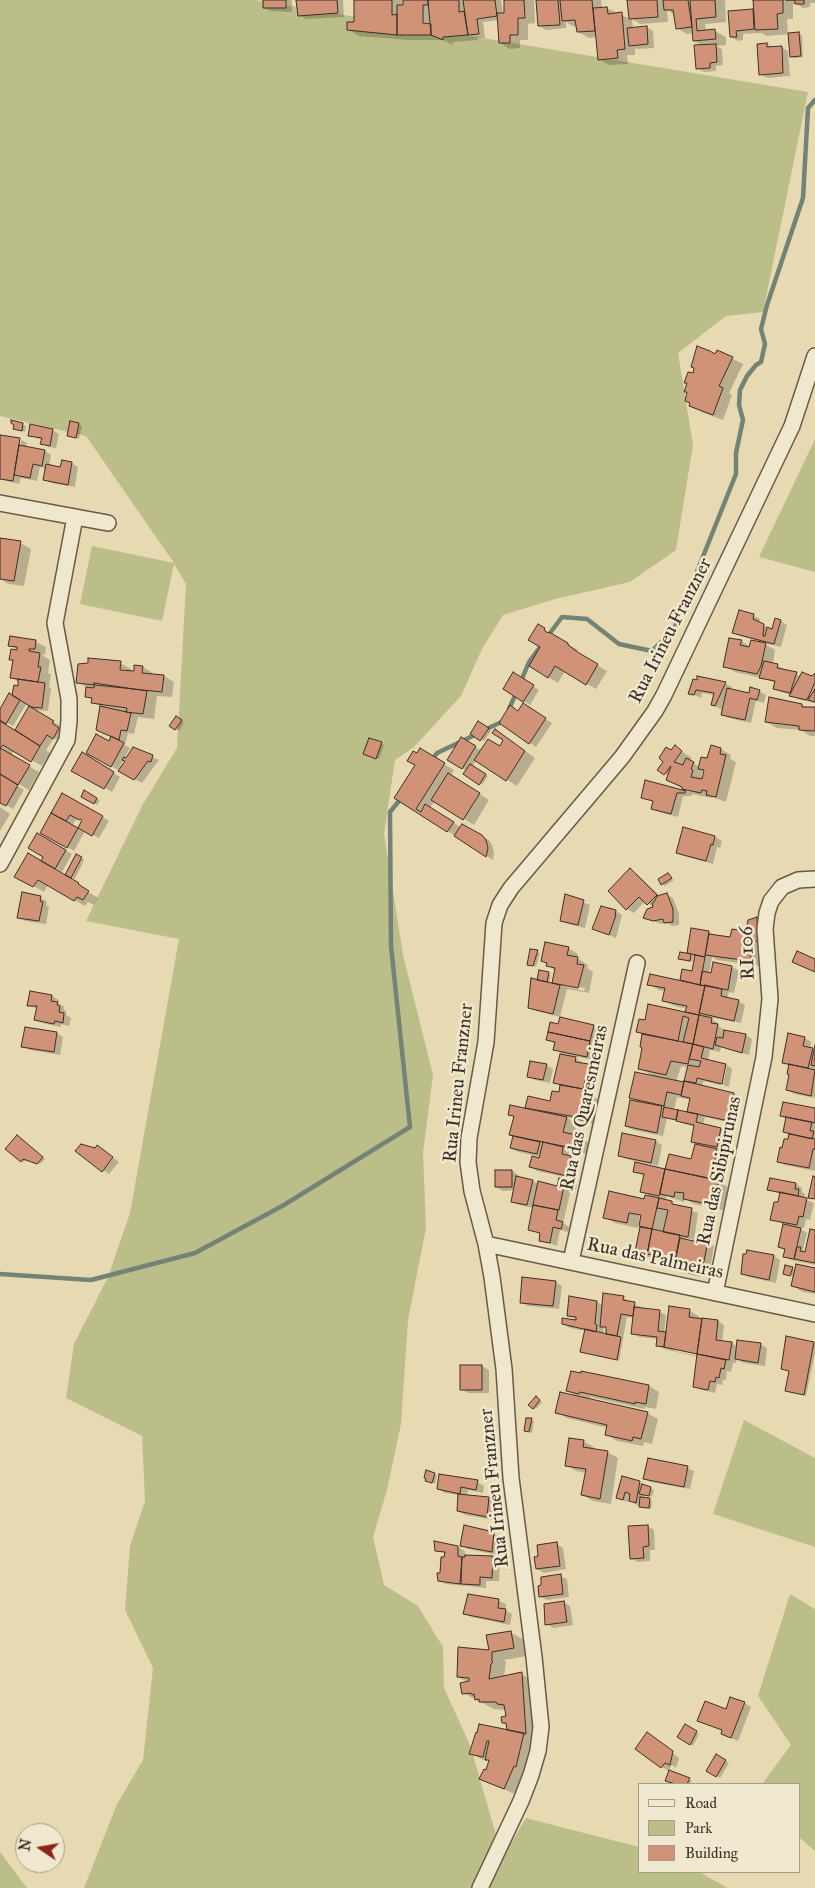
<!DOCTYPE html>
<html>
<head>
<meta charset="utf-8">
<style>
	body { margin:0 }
	#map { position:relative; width:815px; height:1888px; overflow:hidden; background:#e7dab3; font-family:"IM FELL Great Primer",serif }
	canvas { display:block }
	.legend { position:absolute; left:638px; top:1783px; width:162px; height:90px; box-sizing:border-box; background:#efe7ce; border:1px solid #a89d8a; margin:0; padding:6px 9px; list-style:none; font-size:15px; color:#3d2f25 }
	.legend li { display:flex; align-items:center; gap:10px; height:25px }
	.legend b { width:25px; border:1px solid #a89d8a }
	.north { position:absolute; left:15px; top:1823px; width:50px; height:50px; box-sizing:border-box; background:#efe7ce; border:1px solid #a89d8a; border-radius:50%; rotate:282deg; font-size:14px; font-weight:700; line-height:20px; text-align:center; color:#3d2f25 }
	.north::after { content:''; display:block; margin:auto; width:18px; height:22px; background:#8f2418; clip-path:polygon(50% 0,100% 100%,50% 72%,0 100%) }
</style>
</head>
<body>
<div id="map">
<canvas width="815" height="1888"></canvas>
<ul class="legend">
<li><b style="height:6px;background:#efe7ce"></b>Road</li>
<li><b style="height:14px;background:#bcbe89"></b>Park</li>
<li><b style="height:14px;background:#d19377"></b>Building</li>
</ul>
<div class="north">N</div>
</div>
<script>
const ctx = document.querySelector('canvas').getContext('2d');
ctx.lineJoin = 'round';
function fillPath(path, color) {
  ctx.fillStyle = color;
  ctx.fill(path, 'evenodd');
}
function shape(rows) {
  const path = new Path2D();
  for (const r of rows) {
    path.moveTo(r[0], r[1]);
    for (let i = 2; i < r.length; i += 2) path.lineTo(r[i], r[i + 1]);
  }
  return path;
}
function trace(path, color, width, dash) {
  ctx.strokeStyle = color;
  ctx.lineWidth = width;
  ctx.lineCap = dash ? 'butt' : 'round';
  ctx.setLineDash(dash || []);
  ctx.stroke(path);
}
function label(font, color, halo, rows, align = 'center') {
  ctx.font = font + ' "IM FELL Great Primer",serif';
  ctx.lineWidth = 5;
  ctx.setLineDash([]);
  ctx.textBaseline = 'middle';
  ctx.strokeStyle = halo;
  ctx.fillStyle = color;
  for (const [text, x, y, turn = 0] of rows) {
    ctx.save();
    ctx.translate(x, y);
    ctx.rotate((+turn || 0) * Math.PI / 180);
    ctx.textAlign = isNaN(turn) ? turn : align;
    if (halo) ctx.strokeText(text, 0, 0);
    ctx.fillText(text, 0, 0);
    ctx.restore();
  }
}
fillPath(shape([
	[0,0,254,0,808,92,763,312,726,316,678,353,693,445,676,550,630,582,555,599,503,615,482,649,461,696,414,747,395,760,384,834,403,955,433,1075,423,1153,426,1228,408,1320,401,1424,387,1490,373,1537,384,1585,418,1606,443,1647,444,1688,470,1745,499,1845,503,1838,512,1841,526,1818,639,1847,639,1872,699,1872,728,1888,84,1888,117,1804,143,1760,153,1668,125,1610,130,1546,145,1501,142,1436,66,1398,74,1344,108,1277,130,1213,179,939,86,921,143,804,177,748,186,584,174,564,162,621,80,604,92,546,174,563,86,436,0,416],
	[815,439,815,572,759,557],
	[744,1420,815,1458,815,1547,713,1514],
	[790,1594,815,1609,815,1851,799,1837,799,1784,762,1784,791,1745,758,1696],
	[0,1852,27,1888,0,1888]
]), '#bcbe89');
fillPath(shape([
	[264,0,292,0,292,12,271,11,264,8],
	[298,0,343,0,344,17,306,19,299,15],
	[366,0,402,0,402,6,405,6,405,0,501,0,503,14,506,14,505,0,534,0,535,23,528,24,528,40,520,40,520,48,510,49,500,43,499,20,483,22,485,38,477,38,478,40,453,42,453,45,443,40,409,40,359,36,349,30,355,23],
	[538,0,601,0,602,8,607,8,630,19,629,0,725,0,726,22,705,24,706,31,715,31,726,37,726,45,716,46,722,49,723,65,716,66,716,71,704,72,697,68,703,46,694,41,693,33,687,34,677,28,674,14,667,10,668,22,640,24,632,19,633,28,647,27,653,31,654,48,637,49,635,48,635,55,627,55,628,64,609,65,599,59,597,37,589,38,578,32,578,26,574,27,566,22,566,28,546,30,539,26],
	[754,0,815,0,815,3,810,3,810,7,803,8,797,4,793,4,793,19,787,19,788,34,799,33,802,35,803,57,794,58,791,56,790,34,767,36,761,33,743,34,743,40,738,41,731,37,752,10,755,12],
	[767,44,773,48,781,47,788,51,790,76,767,78,760,74],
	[717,351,743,364,729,393,732,395,723,420,701,412,686,401,688,393,686,391,695,368,716,355],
	[12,422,26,426,25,432,14,428,15,424],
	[71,422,82,426,79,439,68,436],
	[52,430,59,434,56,448,49,447,42,443,42,440,29,435],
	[0,436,21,440,19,440,17,451,20,451,21,440,27,443,26,447,45,451,51,455,49,466,61,468,72,463,78,467,75,487,51,483,44,479,46,469,40,467,37,481,21,478,19,484,6,481,0,478],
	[0,539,20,543,31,549,24,586,9,584,0,579],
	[754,616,760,619,759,623,773,630,781,621,787,625,781,647,763,643,775,650,773,664,785,669,784,671,801,676,812,677,815,674,815,703,797,699,791,696,792,695,781,692,774,688,776,683,762,678,735,672,725,666,741,641,751,647,758,643,759,641,740,636,733,632],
	[538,626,578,650,577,652,590,661,607,671,596,689,565,671,558,683,530,666,541,647],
	[11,638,36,642,46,647,45,655,40,654,50,660,48,673,51,674,49,687,51,688,48,711,34,710,60,726,58,728,65,733,60,741,54,738,46,750,50,753,42,766,14,750,11,756,39,772,29,790,17,783,17,786,24,790,13,809,0,801,0,723,28,740,30,738,17,730,31,706,27,703,13,726,0,719,0,711,13,697,19,687,19,682,11,677,14,661,10,659,21,652,10,645],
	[120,663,131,669,130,672,135,672,143,667,153,673,153,675,164,676,174,682,172,697,157,696,154,719,138,717,134,734,128,733,125,745,130,748,124,759,126,760,133,748,159,760,142,783,120,771,126,761,124,759,118,770,87,753,110,743,112,737,98,730,101,707,93,702,93,700,86,696,88,688,77,682],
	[520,677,539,690,530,705,523,701],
	[698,678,726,684,732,687,731,690,750,694,759,691,766,695,764,703,756,701,751,723,729,718,722,714,723,710,712,705,714,695,702,693,701,698,689,693],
	[802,705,807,708,815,709,815,736,810,736,801,730,777,728,766,722],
	[530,709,552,723,536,747,501,722,519,712],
	[177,717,184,722,179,731,171,725],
	[479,723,491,731,484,741,472,734],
	[506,737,535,758,517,786,476,760,473,766,488,776,482,785,465,774,467,771,449,759,461,739,482,751,500,748],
	[381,744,384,745,379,759,368,755],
	[675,747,692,758,689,761,700,767,708,760,712,747,721,749,731,755,730,759,736,762,726,802,712,797,712,798,692,794,692,796,683,796,678,817,659,812,653,808,654,802,643,797,646,782,690,792,668,780,669,776,659,770],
	[704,768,706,769,703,777,701,776],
	[420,750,454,770,451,776,489,800,474,825,435,801,430,808,462,828,463,826,489,840,492,845,494,852,493,860,396,798,416,765,418,754],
	[82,754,120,777,112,792,73,770],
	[85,792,100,800,97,805,83,796],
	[63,794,109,821,99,838,85,831,74,851,41,832],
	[77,818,83,820,78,829,72,826],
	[0,807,10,814,0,831],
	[684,829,715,837,722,841,720,848,717,847,713,864,684,856,677,853],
	[37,834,72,854,62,872,43,860,45,857],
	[28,855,88,890,87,891,98,898,94,905,88,902,85,906,48,885,44,892,16,876],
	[77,855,84,860,75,879,67,875],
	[630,870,637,874,660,896,666,894,673,898,679,914,679,925,672,926,667,923,661,924,645,918,655,908,645,901,634,913,627,909],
	[668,874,674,880,665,886,662,884],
	[566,895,590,905,585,928,568,924,561,920],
	[40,898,47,901,46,905,49,907,46,924,25,921,18,917],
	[616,911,622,915,616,938,594,929],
	[757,919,767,925,760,966,717,960,712,957,709,974,712,975,714,964,732,967,739,971,734,993,729,992,727,999,738,1001,745,1005,741,1023,708,1017,718,1023,718,1026,725,1030,724,1031,746,1035,752,1039,749,1055,721,1047,720,1052,710,1050,708,1061,726,1065,725,1065,720,1085,704,1081,701,1087,734,1094,740,1098,735,1124,705,1117,703,1125,721,1129,728,1133,724,1150,713,1149,723,1154,717,1181,728,1187,725,1205,724,1205,723,1210,694,1204,685,1199,684,1202,666,1196,666,1201,698,1213,694,1240,687,1238,687,1241,699,1243,700,1241,714,1246,710,1269,702,1268,700,1277,689,1274,682,1270,683,1266,676,1262,643,1256,636,1252,642,1214,640,1214,638,1228,615,1223,604,1217,652,1197,642,1191,645,1176,634,1171,636,1164,666,1170,692,1160,701,1147,692,1141,695,1127,684,1124,677,1120,667,1118,663,1136,633,1130,626,1126,638,1102,631,1098,653,1076,639,1068,644,1048,644,1035,637,1031,646,1022,686,1014,687,1009,674,1006,663,1000,665,991,659,990,649,984,681,982,683,970,693,972,696,956,694,956,692,962,683,960,680,959,681,953,693,956,688,953,709,932,716,936,731,939,747,932],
	[681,1066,689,1067,685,1084,676,1082],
	[677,1097,691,1100,688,1114,674,1110],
	[568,948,578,954,577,958,588,965,587,968,593,972,589,993,567,989,560,1017,536,1011,530,1007,538,981,548,973,551,975,549,983,553,984,556,971,542,961],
	[563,984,585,988,584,991,563,986],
	[531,950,540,953,536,967,529,964],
	[31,992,52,996,59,1000,58,1003,64,1007,64,1010,66,1011,66,1015,71,1018,69,1026,61,1024,61,1027,42,1023,36,1019,38,1009,29,1006],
	[593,1026,600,1030,594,1060,571,1056,582,1062,582,1064,595,1069,589,1095,598,1099,593,1124,566,1117,577,1124,574,1136,590,1143,587,1154,570,1151,568,1156,578,1161,574,1179,537,1171,531,1167,540,1159,541,1157,518,1152,511,1148,514,1136,511,1135,515,1117,509,1114,526,1109,529,1098,551,1102,560,1094,561,1086,555,1082,561,1053,555,1049,556,1044,548,1040],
	[57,1033,63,1037,60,1055,30,1050,23,1046],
	[805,1038,811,1042,810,1049,815,1051,815,1098,794,1094,788,1090,790,1066,783,1062],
	[546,1065,553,1069,550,1083,535,1080,528,1076],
	[727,1065,732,1069,729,1087,723,1085],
	[815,1110,815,1171,785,1165,778,1161,789,1141,790,1135,784,1132,787,1118,782,1115],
	[20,1138,45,1159,40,1164,26,1159,24,1162,21,1161],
	[655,1141,662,1145,658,1166,626,1159,619,1155],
	[104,1151,119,1162,109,1174,103,1170],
	[512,1171,518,1175,518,1178,533,1181,538,1184,558,1187,570,1181,577,1185,576,1190,571,1189,563,1223,569,1227,568,1232,560,1230,557,1246,540,1240,541,1234,529,1229,533,1208,519,1205,512,1201,515,1190,503,1191,496,1187],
	[796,1184,802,1188,802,1192,805,1194,804,1199,814,1203,810,1220,806,1219,804,1228,799,1228,807,1233,803,1250,806,1252,815,1232,815,1265,791,1260,785,1257,786,1251,779,1247,784,1224,772,1219,781,1194,769,1189],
	[713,1210,718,1216,715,1218,710,1212],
	[774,1256,780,1260,776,1283,749,1277,743,1274],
	[792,1269,795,1270,815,1270,815,1294,803,1292,793,1286,795,1277,787,1275],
	[555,1282,562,1286,559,1309,528,1306,521,1302],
	[623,1297,630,1303,641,1307,641,1309,660,1312,666,1315,664,1333,667,1333,690,1311,700,1317,700,1320,718,1321,724,1325,722,1342,732,1343,738,1347,760,1344,767,1348,765,1366,743,1363,737,1359,736,1363,733,1363,731,1372,727,1371,726,1380,723,1380,722,1385,717,1384,715,1393,701,1390,695,1386,698,1357,664,1349,657,1345,658,1339,639,1337,632,1333,634,1318,627,1317,619,1361,581,1352,586,1331,570,1328,563,1324,579,1321,568,1315,597,1302,602,1305],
	[604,1327,607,1329,607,1335,603,1335],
	[675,1348,704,1354,703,1357,675,1351],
	[788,1338,815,1344,815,1353,806,1396,786,1390,790,1371,783,1369],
	[482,1366,489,1370,489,1393,468,1393,461,1389],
	[582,1372,649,1386,659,1392,656,1409,645,1407,645,1409,590,1397,590,1400,647,1413,658,1419,652,1444,644,1442,643,1446,617,1441,607,1435,608,1428,567,1418,557,1412,579,1397,568,1391],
	[539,1400,542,1402,536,1409,533,1408],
	[531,1420,534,1421,532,1433,526,1431],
	[583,1441,594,1447,593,1450,607,1452,618,1458,611,1504,593,1501,583,1495,586,1473,576,1471,566,1465],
	[687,1468,694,1471,690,1489,651,1482,644,1478],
	[435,1474,437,1476,435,1484,430,1482],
	[623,1478,639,1482,654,1490,652,1497,645,1495,644,1499,652,1501,651,1509,643,1508,630,1501,630,1502,624,1501,618,1497],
	[477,1482,484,1486,483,1493,468,1490,467,1496,488,1498,495,1502,494,1520,465,1515,458,1511,459,1495,445,1493,438,1489],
	[647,1526,654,1530,655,1550,650,1550,650,1561,638,1562,631,1558],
	[493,1533,500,1537,498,1555,468,1549,462,1545],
	[557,1544,563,1548,566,1569,544,1573,537,1569],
	[458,1547,465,1551,465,1558,493,1557,500,1561,499,1581,486,1581,486,1588,446,1584,439,1580,446,1554,436,1550],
	[560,1576,567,1579,569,1597,547,1600,540,1596],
	[469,1595,499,1601,506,1604,505,1610,512,1614,510,1625,471,1617,464,1613],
	[564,1602,570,1606,573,1625,553,1628,547,1624],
	[510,1632,524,1640,527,1656,504,1660,506,1662,504,1677,521,1674,535,1682,540,1741,514,1794,481,1778,487,1772,489,1761,481,1759,471,1753,478,1735,513,1732,503,1722,507,1717,506,1710,494,1709,463,1693,469,1683,458,1677,491,1652],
	[744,1703,751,1707,738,1741,729,1737,723,1731,699,1720],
	[686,1725,699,1734,693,1746,679,1736],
	[654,1738,679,1758,676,1768,672,1765,668,1771,692,1781,690,1784,670,1782,670,1772,636,1749],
	[716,1756,729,1763,720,1778,708,1771]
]), '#0003');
trace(shape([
	[547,637,562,617,587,619,619,644,652,651,674,629,736,474,736,453,743,420,739,405,740,390,747,376,756,365,761,362,765,344,761,329,767,305,803,198,808,108,815,100],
	[521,681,529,662,543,643],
	[509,709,517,691],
	[484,730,504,721],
	[431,761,437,753,477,734],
	[0,1274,91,1280,195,1253,284,1205,410,1127,391,946,390,812,403,796]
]), '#738376', 4.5);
const building = shape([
	[263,0,286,0,286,8,263,8,263,0],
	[296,0,337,0,338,13,298,16,296,0],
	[354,0,392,0,392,15,397,14,397,35,347,30,347,22,354,22,354,0],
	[403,0,428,0,428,5,423,5,423,23,431,24,431,35,397,35,397,5,403,5,403,0],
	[428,0,459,0,459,12,464,11,468,35,443,37,443,40,431,35,428,0],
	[463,0,495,0,497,16,477,19,479,34,468,35,463,0],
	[504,0,524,0,525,18,518,18,518,35,510,35,510,43,499,43,497,13,504,13,504,0],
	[536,0,558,0,560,25,538,26,536,0],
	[560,0,592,0,595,31,577,32,575,20,562,21,560,0],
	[627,0,657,0,658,17,629,19,627,0],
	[663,0,688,0,692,27,676,29,673,10,664,10,663,0],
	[690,0,715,0,716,17,696,19,697,31,715,29,716,39,693,41,690,0],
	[753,0,783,0,783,13,777,14,778,29,755,30,753,0],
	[786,0,804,0,804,4,795,4,795,0,786,0],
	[607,7,608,14,622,12,625,49,617,50,618,58,598,60,593,8,607,7],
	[753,9,754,29,736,31,737,37,730,37,728,11,753,9],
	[647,26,648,44,629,46,627,28,647,26],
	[799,32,801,56,790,57,788,33,799,32],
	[767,43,767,47,782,46,783,73,759,75,757,44,767,43],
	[716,44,717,62,710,63,710,68,696,69,694,45,716,44],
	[697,346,710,351,715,354,717,350,733,357,719,386,723,388,713,415,689,406,690,403,685,401,687,392,684,392,687,383,684,383,688,372,693,373,694,368,691,367,697,346],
	[11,420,23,423,22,431,13,429,14,425,11,423,11,420],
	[70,421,79,423,76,438,67,436,70,421],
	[30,424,53,429,50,446,40,444,42,438,28,436,30,424],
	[0,435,20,438,13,481,0,479,0,435],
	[19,445,45,450,42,466,33,464,30,478,14,475,19,445],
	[62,460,72,462,68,485,43,480,46,464,60,467,62,460],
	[0,538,21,541,14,581,0,579,0,538],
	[739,610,754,614,753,619,764,624,763,636,765,636,767,627,772,629,775,618,781,620,774,644,732,633,739,610],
	[538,624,545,628,544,630,548,633,549,632,568,643,568,645,579,653,598,664,586,685,555,666,548,678,529,666,540,647,528,640,538,624],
	[10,636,36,640,35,649,29,649,29,651,40,653,38,667,41,667,38,682,10,678,13,660,9,660,11,649,17,650,17,647,8,646,10,636],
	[729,638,742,640,740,645,749,647,751,640,766,643,761,666,757,674,723,667,729,638],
	[88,658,121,661,120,670,134,671,134,665,143,666,142,673,164,675,162,692,76,683,78,664,88,663,88,658],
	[764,661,778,664,777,668,797,672,790,693,773,689,775,681,759,678,764,661],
	[513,672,534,685,523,702,503,689,513,672],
	[802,672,812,676,815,673,815,682,807,700,789,696,802,672],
	[697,676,726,682,715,706,711,705,714,693,696,690,694,695,688,694,693,679,697,680,697,676],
	[18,679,45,683,42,708,31,707,12,695,14,685,18,686,18,679],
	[94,683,147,691,143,714,126,712,127,708,91,703,92,698,85,697,86,687,94,688,94,683],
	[750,687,760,690,757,700,750,698,745,720,721,715,727,688,749,693,750,687],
	[815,689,815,702,808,700,815,689],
	[9,693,20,700,6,724,0,720,0,709,9,693],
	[769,697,802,704,802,707,815,707,815,731,799,730,799,726,765,722,769,697],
	[523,703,546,718,529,744,499,723,510,705,518,711,523,703],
	[29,706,54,721,52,723,59,728,53,739,47,735,40,746,15,730,29,706],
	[100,706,131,713,127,731,121,730,119,740,96,730,100,706],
	[176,716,182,720,175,730,169,726,176,716],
	[0,721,40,746,31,762,3,745,0,748,0,721],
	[478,721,489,728,480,741,470,734,478,721],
	[495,729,525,751,506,781,474,760,488,739,500,746,503,740,492,733,495,729],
	[96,734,109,741,111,736,124,743,111,767,86,753,96,734],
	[461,737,476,746,462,769,447,760,461,737],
	[369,738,382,742,376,759,363,754,369,738],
	[675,745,682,751,674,762,683,765,686,758,694,762,691,769,693,770,691,777,702,779,704,770,698,769,701,757,707,758,711,745,721,748,720,754,726,755,716,797,706,795,707,791,702,790,701,793,682,789,682,787,666,780,671,766,664,775,657,770,663,762,659,758,666,747,671,750,675,745],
	[133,747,153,755,151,762,148,761,134,780,118,771,125,761,122,760,124,757,126,758,133,747],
	[0,748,30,765,18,785,0,774,0,748],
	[420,748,445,763,416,809,421,812,425,804,454,822,447,832,394,798,415,765,407,761,413,751,417,753,420,748],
	[82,752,114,772,104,789,71,771,82,752],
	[470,764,486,774,479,785,463,774,470,764],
	[448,773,480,793,463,820,431,800,448,773],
	[0,774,18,785,6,806,0,803,0,774],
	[645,780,686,791,685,793,677,793,671,814,651,809,653,801,641,798,645,780],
	[84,790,97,798,94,804,81,797,84,790],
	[62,793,103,816,92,836,78,828,82,820,80,819,79,820,70,815,66,821,51,813,62,793],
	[51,813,78,828,67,848,40,833,51,813],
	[462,824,482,835,486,840,488,848,486,857,454,836,462,824],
	[683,827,715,836,713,845,711,844,706,861,676,853,683,827],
	[37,833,66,850,55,869,41,861,43,857,28,848,37,833],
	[28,853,79,883,78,884,89,891,83,900,77,897,74,901,38,880,33,887,14,877,28,853],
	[76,854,82,857,71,878,65,875,76,854],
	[630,868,657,895,647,905,639,897,626,910,608,891,630,868],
	[668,873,672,878,661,885,658,879,668,873],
	[22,892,41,896,40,901,43,902,39,921,17,918,22,892],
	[667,893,673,909,673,922,664,923,663,919,653,921,643,918,647,909,653,907,652,903,654,902,657,896,667,893],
	[565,894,584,900,578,925,560,921,565,894],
	[601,906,616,910,615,915,616,915,609,935,592,929,601,906],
	[757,917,758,941,754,941,753,943,750,961,705,955,709,934,730,937,732,929,746,931,748,920,757,917],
	[691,928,709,931,705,957,687,953,691,928],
	[545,942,569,947,567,955,578,957,577,964,584,965,578,988,552,983,555,968,546,966,547,963,541,961,545,942],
	[530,949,538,950,533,966,527,965,530,949],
	[797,951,815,959,815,972,792,962,797,951],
	[680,952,691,954,690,961,678,959,680,952],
	[695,955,705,957,700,985,680,980,682,969,692,971,695,955],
	[713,962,732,966,728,990,700,985,702,971,711,973,713,962],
	[539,970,549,972,547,982,537,980,539,970],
	[650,974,705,986,699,1015,685,1012,687,1006,662,1001,665,988,647,985,650,974],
	[531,978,560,985,553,1014,528,1008,531,978],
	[705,985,722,989,721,996,739,1000,734,1021,699,1013,705,985],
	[30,991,52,995,51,1001,58,1002,57,1005,60,1006,59,1012,64,1013,63,1023,55,1021,54,1024,34,1020,37,1006,27,1006,30,991],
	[648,1004,699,1015,693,1044,683,1042,689,1018,683,1016,678,1041,636,1032,639,1019,645,1020,648,1004],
	[699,1015,712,1018,711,1023,718,1024,713,1049,693,1044,699,1015],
	[560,1017,594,1025,590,1041,548,1032,550,1022,558,1024,560,1017],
	[25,1027,57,1032,54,1052,21,1047,25,1027],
	[724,1030,746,1034,742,1053,715,1045,717,1037,723,1038,724,1030],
	[548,1032,590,1041,587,1057,553,1050,555,1042,546,1040,548,1032],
	[788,1033,805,1037,803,1046,813,1048,808,1068,782,1063,788,1033],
	[642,1034,693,1044,688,1064,671,1061,666,1075,638,1069,642,1048,640,1047,642,1034],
	[693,1044,704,1047,701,1058,726,1064,722,1084,697,1078,696,1083,684,1081,688,1065,699,1067,701,1061,689,1059,693,1044],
	[815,1045,815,1066,811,1065,815,1045],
	[560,1054,576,1057,575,1062,589,1064,583,1089,553,1083,560,1054],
	[530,1061,547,1064,543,1080,527,1077,530,1061],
	[789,1064,815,1070,811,1096,786,1090,789,1075,787,1074,789,1064],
	[635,1072,684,1082,681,1095,667,1092,664,1106,629,1098,635,1072],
	[684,1081,734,1093,729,1121,687,1112,690,1098,681,1096,684,1081],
	[560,1085,583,1089,583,1092,592,1094,586,1121,576,1119,576,1117,525,1108,528,1096,550,1101,552,1091,559,1092,560,1085],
	[630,1100,662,1106,657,1133,625,1126,630,1100],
	[783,1102,815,1108,815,1123,780,1116,783,1102],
	[510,1105,567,1117,563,1132,580,1136,577,1149,509,1135,514,1116,508,1115,510,1105],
	[664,1107,678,1110,676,1120,662,1117,664,1107],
	[678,1110,698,1114,696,1122,721,1128,717,1147,691,1142,694,1125,676,1121,678,1110],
	[786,1117,812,1122,810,1131,814,1131,812,1139,783,1132,786,1117],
	[622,1133,656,1140,651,1163,618,1156,622,1133],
	[789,1134,815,1139,815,1149,813,1149,809,1168,777,1162,780,1147,782,1148,784,1139,788,1139,789,1134],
	[17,1135,43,1157,37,1164,23,1159,21,1162,5,1149,17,1135],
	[513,1136,540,1142,537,1154,510,1148,513,1136],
	[543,1142,563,1147,562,1154,571,1156,567,1176,529,1167,532,1156,539,1158,543,1142],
	[81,1144,95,1148,97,1145,113,1157,102,1172,75,1151,81,1144],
	[695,1144,717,1149,711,1179,665,1169,669,1154,691,1159,695,1144],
	[635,1162,665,1169,659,1196,640,1192,644,1174,633,1172,635,1162],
	[665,1169,718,1180,715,1200,714,1200,713,1205,683,1199,684,1193,675,1192,674,1197,660,1194,665,1169],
	[495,1170,512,1170,512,1187,495,1187,495,1170],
	[516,1176,533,1180,527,1205,511,1202,516,1176],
	[813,1176,815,1177,815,1199,808,1198,813,1176],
	[559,1178,571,1180,569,1187,564,1186,559,1210,533,1205,538,1181,557,1186,559,1178],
	[770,1178,796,1183,795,1189,799,1189,798,1196,767,1190,770,1178],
	[609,1191,644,1199,645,1195,659,1198,652,1229,639,1226,641,1215,629,1213,627,1223,603,1218,609,1191],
	[780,1192,807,1198,803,1217,799,1216,797,1225,770,1220,774,1202,778,1202,780,1192],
	[659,1198,672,1201,672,1204,692,1208,688,1237,663,1232,668,1210,657,1208,659,1198],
	[533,1205,558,1210,556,1220,563,1222,561,1229,553,1227,550,1243,539,1241,540,1233,528,1230,533,1205],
	[783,1224,801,1228,794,1259,783,1257,785,1249,778,1247,783,1224],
	[640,1227,652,1229,647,1255,635,1252,640,1227],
	[652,1229,680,1235,675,1260,647,1254,652,1229],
	[810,1229,815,1230,815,1263,794,1259,797,1247,801,1247,800,1251,805,1252,810,1229],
	[680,1238,698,1242,699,1239,708,1241,703,1266,695,1265,693,1274,681,1271,682,1264,675,1263,680,1238],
	[747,1250,774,1255,769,1280,741,1274,743,1254,746,1254,747,1250],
	[796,1264,815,1268,815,1292,791,1286,796,1264],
	[785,1265,793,1267,790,1276,783,1274,785,1265],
	[522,1277,556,1281,553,1306,520,1303,522,1277],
	[603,1293,624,1296,623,1300,635,1302,633,1316,621,1314,617,1336,606,1334,606,1327,600,1327,603,1293],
	[569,1296,597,1301,595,1324,597,1325,596,1332,562,1324,562,1318,576,1320,576,1317,567,1316,569,1296],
	[669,1306,690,1309,689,1317,702,1319,697,1354,664,1347,669,1306],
	[634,1307,660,1310,658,1331,666,1332,664,1347,656,1346,657,1337,631,1334,634,1307],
	[702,1318,718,1320,716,1340,732,1342,729,1360,697,1354,702,1318],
	[585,1329,621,1337,617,1360,580,1352,585,1329],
	[786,1336,814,1342,804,1395,785,1391,789,1371,781,1369,786,1336],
	[737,1340,761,1343,758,1363,735,1359,737,1340],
	[697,1354,726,1360,724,1369,721,1368,719,1378,716,1377,715,1382,710,1381,708,1390,693,1387,697,1354],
	[460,1365,482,1365,482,1390,460,1390,460,1365],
	[571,1371,581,1373,581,1371,649,1385,646,1404,635,1402,635,1404,580,1392,579,1394,566,1391,571,1371],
	[560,1392,648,1412,641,1439,633,1437,632,1441,605,1435,607,1425,555,1413,560,1392],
	[536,1396,540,1400,533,1409,528,1405,536,1396],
	[526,1418,532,1418,529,1432,524,1431,526,1418],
	[569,1438,584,1440,583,1447,608,1451,600,1499,581,1495,586,1469,565,1466,569,1438],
	[648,1458,688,1466,684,1487,643,1479,648,1458],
	[426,1470,435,1473,432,1483,425,1481,426,1479,424,1478,426,1470],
	[439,1474,478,1480,476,1490,461,1487,460,1494,437,1489,439,1474],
	[622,1476,640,1481,636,1503,629,1501,630,1494,625,1492,623,1500,616,1498,622,1476],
	[642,1484,651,1487,649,1496,639,1494,642,1484],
	[458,1494,489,1497,487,1517,457,1511,458,1494],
	[640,1497,650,1498,649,1508,639,1507,640,1497],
	[464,1525,494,1532,492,1552,460,1546,464,1525],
	[648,1525,649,1546,643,1547,644,1558,630,1559,628,1526,648,1525],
	[434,1541,458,1546,458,1556,462,1557,460,1584,438,1581,437,1573,440,1573,441,1557,444,1557,445,1552,435,1551,434,1541],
	[557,1542,560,1566,536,1569,534,1557,538,1556,537,1545,557,1542],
	[465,1555,493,1556,492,1578,480,1577,480,1585,461,1584,462,1557,465,1557,465,1555],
	[561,1574,563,1594,539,1597,538,1586,541,1585,541,1577,561,1574],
	[468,1594,499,1599,498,1608,506,1609,504,1622,463,1614,468,1594],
	[564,1601,567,1622,545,1625,544,1604,564,1601],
	[511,1631,514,1648,492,1652,492,1661,493,1662,491,1664,489,1679,522,1672,526,1734,507,1730,506,1723,502,1723,501,1717,506,1716,504,1705,497,1704,496,1702,479,1702,479,1699,475,1700,474,1694,472,1695,471,1693,462,1694,460,1683,469,1681,469,1678,457,1677,458,1647,489,1650,486,1635,511,1631],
	[730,1697,745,1702,731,1738,721,1734,722,1730,697,1721,705,1701,726,1709,730,1697],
	[479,1724,524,1733,516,1767,514,1766,504,1789,479,1779,484,1769,486,1770,489,1760,485,1760,489,1741,487,1741,483,1757,469,1754,476,1732,477,1733,479,1724],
	[685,1724,697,1731,690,1745,677,1737,685,1724],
	[647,1732,673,1751,670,1765,665,1763,661,1768,635,1749,647,1732],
	[716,1754,726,1760,716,1777,706,1771,716,1754],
	[669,1770,690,1778,687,1784,676,1784,665,1781,669,1770]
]);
fillPath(building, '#d19377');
trace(building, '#3d2f25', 1);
const minor = shape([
	[0,503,108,523],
	[0,864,67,740,69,721,69,699,55,623,75,517],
	[486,1244,815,1314],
	[571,1261,637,963],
	[715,1293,764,1057,770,999,765,929,767,913,771,901,782,887,798,880,815,879],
	[480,1888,521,1801,531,1775,538,1751,541,1727,534,1657,511,1478,504,1369,492,1277,486,1244,472,1191,468,1162,469,1138,486,1042,494,923,500,905,511,888,622,757,655,711,664,695,792,426,815,356]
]);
trace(minor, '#685a48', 18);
trace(minor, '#efe7ce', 15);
label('19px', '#3d2f25', '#efe7ce', [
	["Rua Irineu Franzner",671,631,-63],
	["RI 106",748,953,-92],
	["Rua Irineu Franzner",459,1083,-84],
	["Rua das Quaresmeiras",585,1108,-78],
	["Rua das Sibipirunas",720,1171,-78],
	["Rua das Palmeiras",655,1259,12],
	["Rua Irineu Franzner",495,1488,-96]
]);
</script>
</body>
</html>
